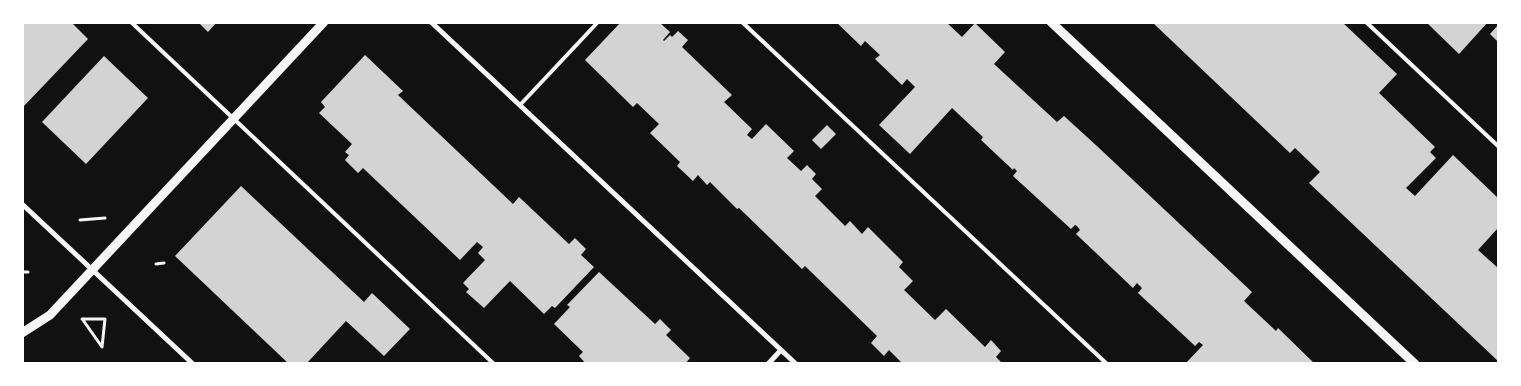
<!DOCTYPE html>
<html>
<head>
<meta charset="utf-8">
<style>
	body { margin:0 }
	#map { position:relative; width:1521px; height:386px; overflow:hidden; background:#111; font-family:Signika,sans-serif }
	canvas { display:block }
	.frame { position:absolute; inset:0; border:24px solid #fff; pointer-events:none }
</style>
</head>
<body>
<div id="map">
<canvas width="1521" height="386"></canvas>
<div class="frame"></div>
</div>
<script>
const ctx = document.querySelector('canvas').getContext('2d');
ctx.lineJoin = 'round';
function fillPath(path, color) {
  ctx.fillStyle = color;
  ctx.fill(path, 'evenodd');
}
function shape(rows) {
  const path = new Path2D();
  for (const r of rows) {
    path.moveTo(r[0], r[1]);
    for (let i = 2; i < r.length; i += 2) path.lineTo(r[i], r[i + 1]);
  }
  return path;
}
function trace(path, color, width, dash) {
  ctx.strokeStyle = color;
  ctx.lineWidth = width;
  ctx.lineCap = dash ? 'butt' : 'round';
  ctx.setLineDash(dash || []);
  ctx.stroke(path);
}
fillPath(shape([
	[22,22,71,22,88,39,24,106],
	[198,22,217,22,208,32],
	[621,22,659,22,670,32,663,40,664,41,670,35,672,37,678,31,688,40,682,47,732,95,724,102,752,129,747,135,752,139,766,124,794,151,787,158,801,171,807,165,816,174,812,179,822,189,815,196,845,226,850,221,862,234,868,227,903,262,899,267,913,281,904,290,935,320,946,309,985,347,991,340,1001,351,996,357,1003,364,903,364,889,350,884,356,871,343,877,336,805,266,802,269,739,208,737,209,710,182,707,185,698,175,693,181,677,166,680,162,650,133,659,124,637,103,633,107,585,60],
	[836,22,946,22,962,37,975,23,1005,52,994,64,1057,122,1064,116,1098,147,1252,292,1244,301,1276,331,1278,328,1315,364,1185,364,1203,345,1199,342,1195,346,1193,344,1138,293,1142,288,1137,283,1133,288,1076,234,1080,230,1077,226,1075,225,1071,229,1013,176,1017,171,1014,168,1013,170,981,140,983,137,952,108,910,154,879,125,915,87,907,79,902,85,875,59,880,55,865,41,861,46],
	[1152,22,1342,22,1397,74,1379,93,1435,147,1430,152,1436,158,1406,188,1415,196,1453,155,1498,198,1498,228,1478,250,1498,268,1498,267,1498,361,1309,183,1320,172,1316,168,1295,148,1290,153],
	[1426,22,1488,22,1459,54],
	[1498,25,1498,42,1490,34],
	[365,55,403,91,398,95,513,204,519,197,569,244,575,238,586,249,581,255,594,267,555,308,552,306,544,314,510,281,484,308,466,292,469,289,463,283,485,260,478,253,483,247,477,242,460,260,363,168,358,173,345,160,349,155,345,152,352,144,319,113,325,107,321,102],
	[104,56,148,98,86,164,42,122],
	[827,125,836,134,821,149,812,140],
	[241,186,364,302,372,293,410,329,384,356,346,321,306,364,289,364,175,256],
	[599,272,655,324,660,319,671,330,666,335,690,358,685,364,586,364,579,356,583,352,554,324,570,307,567,305]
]), '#d3d3d3');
trace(shape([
	[80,220,105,218],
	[156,264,164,263],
	[22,272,28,272],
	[82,319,105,319,102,347],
	[83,320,102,347]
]), '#f5f5f5', 3);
trace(shape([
	[131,22,494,364],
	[742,22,1107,364],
	[1366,22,1498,146],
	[520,105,598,22]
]), '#f5f5f5', 4);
trace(shape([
	[431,22,796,364],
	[22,204,193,364],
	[768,364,781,350]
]), '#f5f5f5', 5);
trace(shape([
	[1051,22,1415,364],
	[22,333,50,315,324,22]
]), '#f5f5f5', 9);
</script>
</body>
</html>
